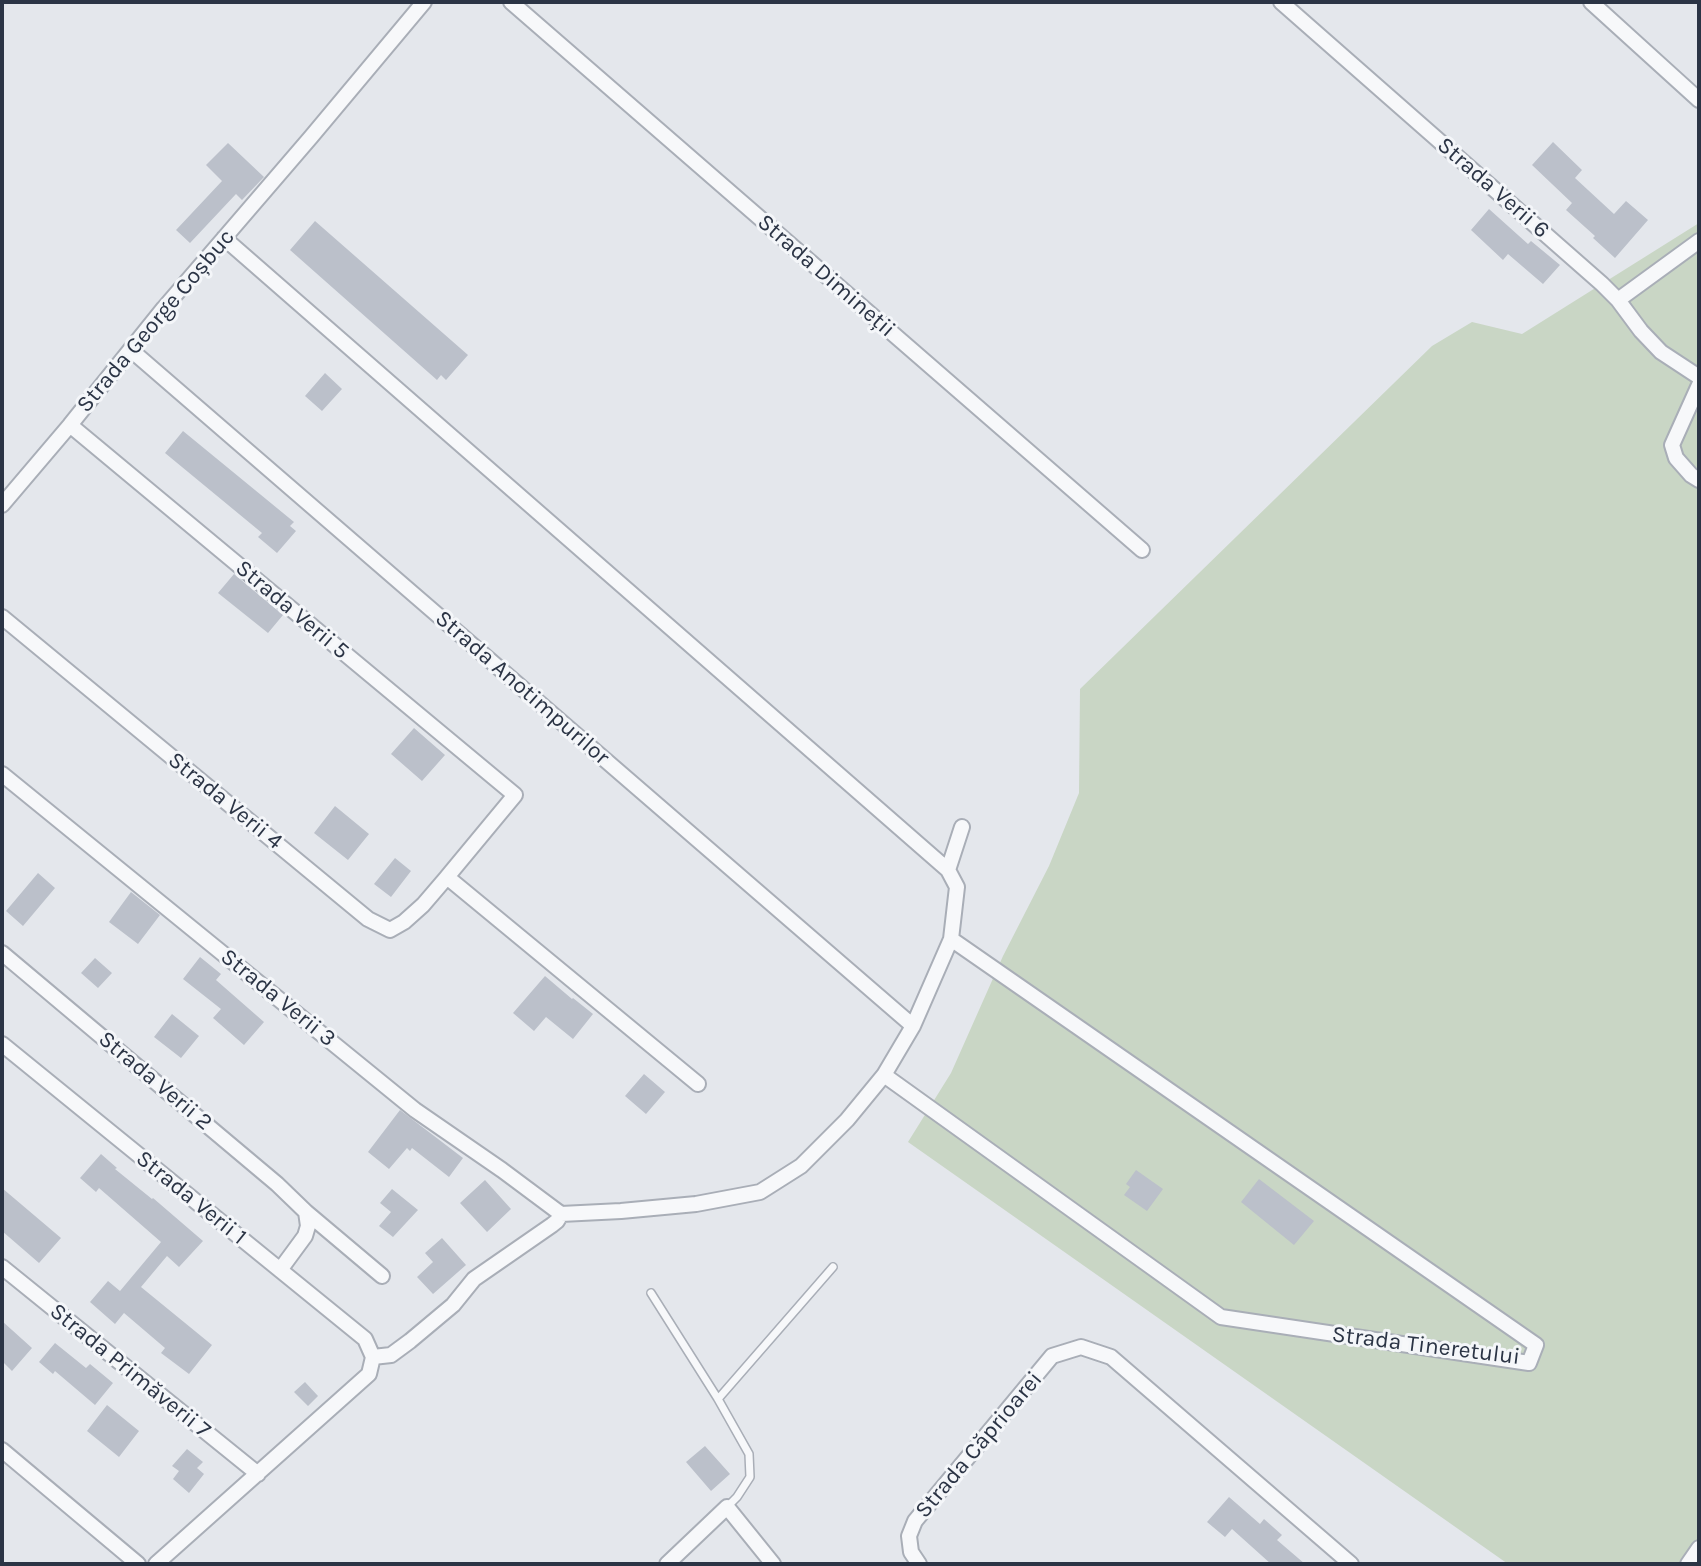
<!DOCTYPE html>
<html>
<head>
<meta charset="utf-8">
<style>
	body { margin:0 }
	#map { position:relative; width:1701px; height:1566px; overflow:hidden; background:#e4e7ec; font-family:Karla,sans-serif }
	canvas { display:block }
	.frame { position:absolute; inset:0; border:4px solid #2b3445; pointer-events:none }
</style>
</head>
<body>
<div id="map">
<canvas width="1701" height="1566"></canvas>
<div class="frame"></div>
</div>
<script>
const ctx = document.querySelector('canvas').getContext('2d');
ctx.lineJoin = 'round';
function fillPath(path, color) {
  ctx.fillStyle = color;
  ctx.fill(path, 'evenodd');
}
function shape(rows) {
  const path = new Path2D();
  for (const r of rows) {
    path.moveTo(r[0], r[1]);
    for (let i = 2; i < r.length; i += 2) path.lineTo(r[i], r[i + 1]);
  }
  return path;
}
function trace(path, color, width, dash) {
  ctx.strokeStyle = color;
  ctx.lineWidth = width;
  ctx.lineCap = dash ? 'butt' : 'round';
  ctx.setLineDash(dash || []);
  ctx.stroke(path);
}
function label(font, color, halo, rows, align = 'center') {
  ctx.font = font + ' Karla,sans-serif';
  ctx.lineWidth = 6;
  ctx.setLineDash([]);
  ctx.textBaseline = 'middle';
  ctx.strokeStyle = halo;
  ctx.fillStyle = color;
  for (const [text, x, y, turn = 0] of rows) {
    ctx.save();
    ctx.translate(x, y);
    ctx.rotate((+turn || 0) * Math.PI / 180);
    ctx.textAlign = isNaN(turn) ? turn : align;
    if (halo) ctx.strokeText(text, 0, 0);
    ctx.fillText(text, 0, 0);
    ctx.restore();
  }
}
fillPath(shape([
	[1699,223,1699,1564,1508,1564,908,1142,951,1073,1003,956,1049,866,1079,793,1080,689,1432,346,1472,322,1522,334]
]), '#c9d6c5');
fillPath(shape([
	[1553,142,1582,170,1575,178,1614,214,1626,201,1648,220,1615,258,1593,238,1595,236,1566,210,1572,203,1532,165],
	[228,143,264,177,242,200,236,194,190,243,176,230,222,181,206,165],
	[1489,209,1528,244,1531,241,1560,265,1543,284,1508,254,1503,260,1471,230],
	[315,221,468,355,446,380,441,375,437,380,290,250],
	[325,373,342,389,322,411,305,396],
	[183,431,294,522,290,526,296,531,277,553,258,537,262,533,165,453],
	[234,574,283,615,268,633,218,593],
	[414,728,445,755,422,781,391,754],
	[335,806,369,834,348,860,314,833],
	[395,858,411,871,391,897,374,884],
	[38,873,55,888,23,926,6,911],
	[131,892,160,915,138,944,109,922],
	[200,957,221,974,216,980,264,1022,244,1045,213,1018,221,1009,183,979],
	[95,958,112,973,98,988,81,973],
	[545,976,572,999,573,998,593,1014,573,1039,546,1017,534,1031,513,1013],
	[172,1014,199,1036,181,1058,154,1037],
	[644,1074,665,1092,646,1114,625,1096],
	[400,1110,463,1158,449,1177,412,1148,410,1151,407,1148,389,1169,368,1152],
	[101,1154,117,1168,115,1169,152,1199,153,1198,203,1241,179,1267,167,1256,141,1287,212,1345,189,1374,161,1353,165,1348,124,1313,115,1324,90,1302,108,1281,120,1291,161,1242,99,1188,96,1192,80,1178],
	[1136,1170,1163,1189,1147,1211,1124,1195,1130,1187,1126,1184],
	[1259,1179,1314,1221,1294,1245,1241,1202],
	[485,1180,511,1209,487,1232,460,1203],
	[2,1188,61,1238,39,1263,2,1231],
	[392,1189,418,1210,393,1237,379,1226,391,1212,380,1203],
	[442,1238,466,1265,433,1294,417,1277,433,1262,425,1253],
	[2,1321,32,1348,12,1371,2,1361],
	[55,1343,86,1368,90,1364,113,1383,95,1405,55,1371,53,1374,39,1362],
	[305,1382,318,1396,308,1406,294,1392],
	[107,1405,139,1431,119,1457,87,1431],
	[705,1446,730,1474,711,1491,686,1462],
	[187,1449,203,1462,197,1468,204,1474,189,1493,173,1479,179,1471,172,1466],
	[1229,1497,1260,1524,1264,1519,1282,1535,1277,1540,1305,1564,1271,1564,1232,1529,1225,1537,1207,1522]
]), '#bbc0ca');
const service = shape([
	[651,1293,718,1399,749,1454,750,1477,737,1497,727,1507],
	[718,1399,833,1267]
]);
const minor = shape([
	[511,2,1142,550],
	[1281,2,1602,284,1618,300,1641,331,1661,352,1699,377],
	[1591,2,1699,100],
	[224,238,948,870],
	[1618,300,1699,241],
	[131,350,913,1026],
	[1699,385,1672,445,1676,458,1691,475,1699,480],
	[70,425,515,795,447,877],
	[2,505,70,425,164,308,311,137,424,2],
	[2,617,368,919,390,930,404,922,423,905,447,877,698,1084],
	[2,774,415,1110,502,1170,561,1214],
	[2,953,277,1184,306,1212,308,1226,305,1236,280,1270],
	[2,1044,365,1339,373,1357],
	[884,1075,1221,1317,1529,1363,1536,1345,951,939],
	[306,1212,382,1276],
	[561,1214,621,1211,696,1204,760,1192,801,1166,847,1120,884,1075,913,1026,951,939,957,887,948,870,962,827],
	[2,1267,258,1474],
	[373,1357,391,1355,410,1341,453,1305,474,1279,552,1225,557,1221,561,1214],
	[2,1450,138,1564],
	[156,1564,369,1374,373,1357],
	[667,1564,727,1507,773,1564],
	[919,1564,911,1552,909,1536,915,1521,1052,1356,1081,1347,1111,1357,1351,1564],
	[1688,1564,1699,1548]
]);
trace(service, '#a9aeb7', 10);
trace(minor, '#a9aeb7', 18);
trace(service, '#f7f8fa', 7);
trace(minor, '#f7f8fa', 14);
label('23px', '#2b3445', '#f4f6f9', [
	["Strada Verii 6",1493,188,41],
	["Strada Dimineții",826,276,41],
	["Strada George Coșbuc",156,321,-50],
	["Strada Verii 5",292,610,40],
	["Strada Anotimpurilor",522,688,41],
	["Strada Verii 4",225,801,39],
	["Strada Verii 3",278,998,39],
	["Strada Verii 2",155,1081,40],
	["Strada Verii 1",191,1198,39],
	["Strada Tineretului",1426,1346,7],
	["Strada Primăverii 7",130,1371,39],
	["Strada Căprioarei",979,1445,-50]
]);
</script>
</body>
</html>
